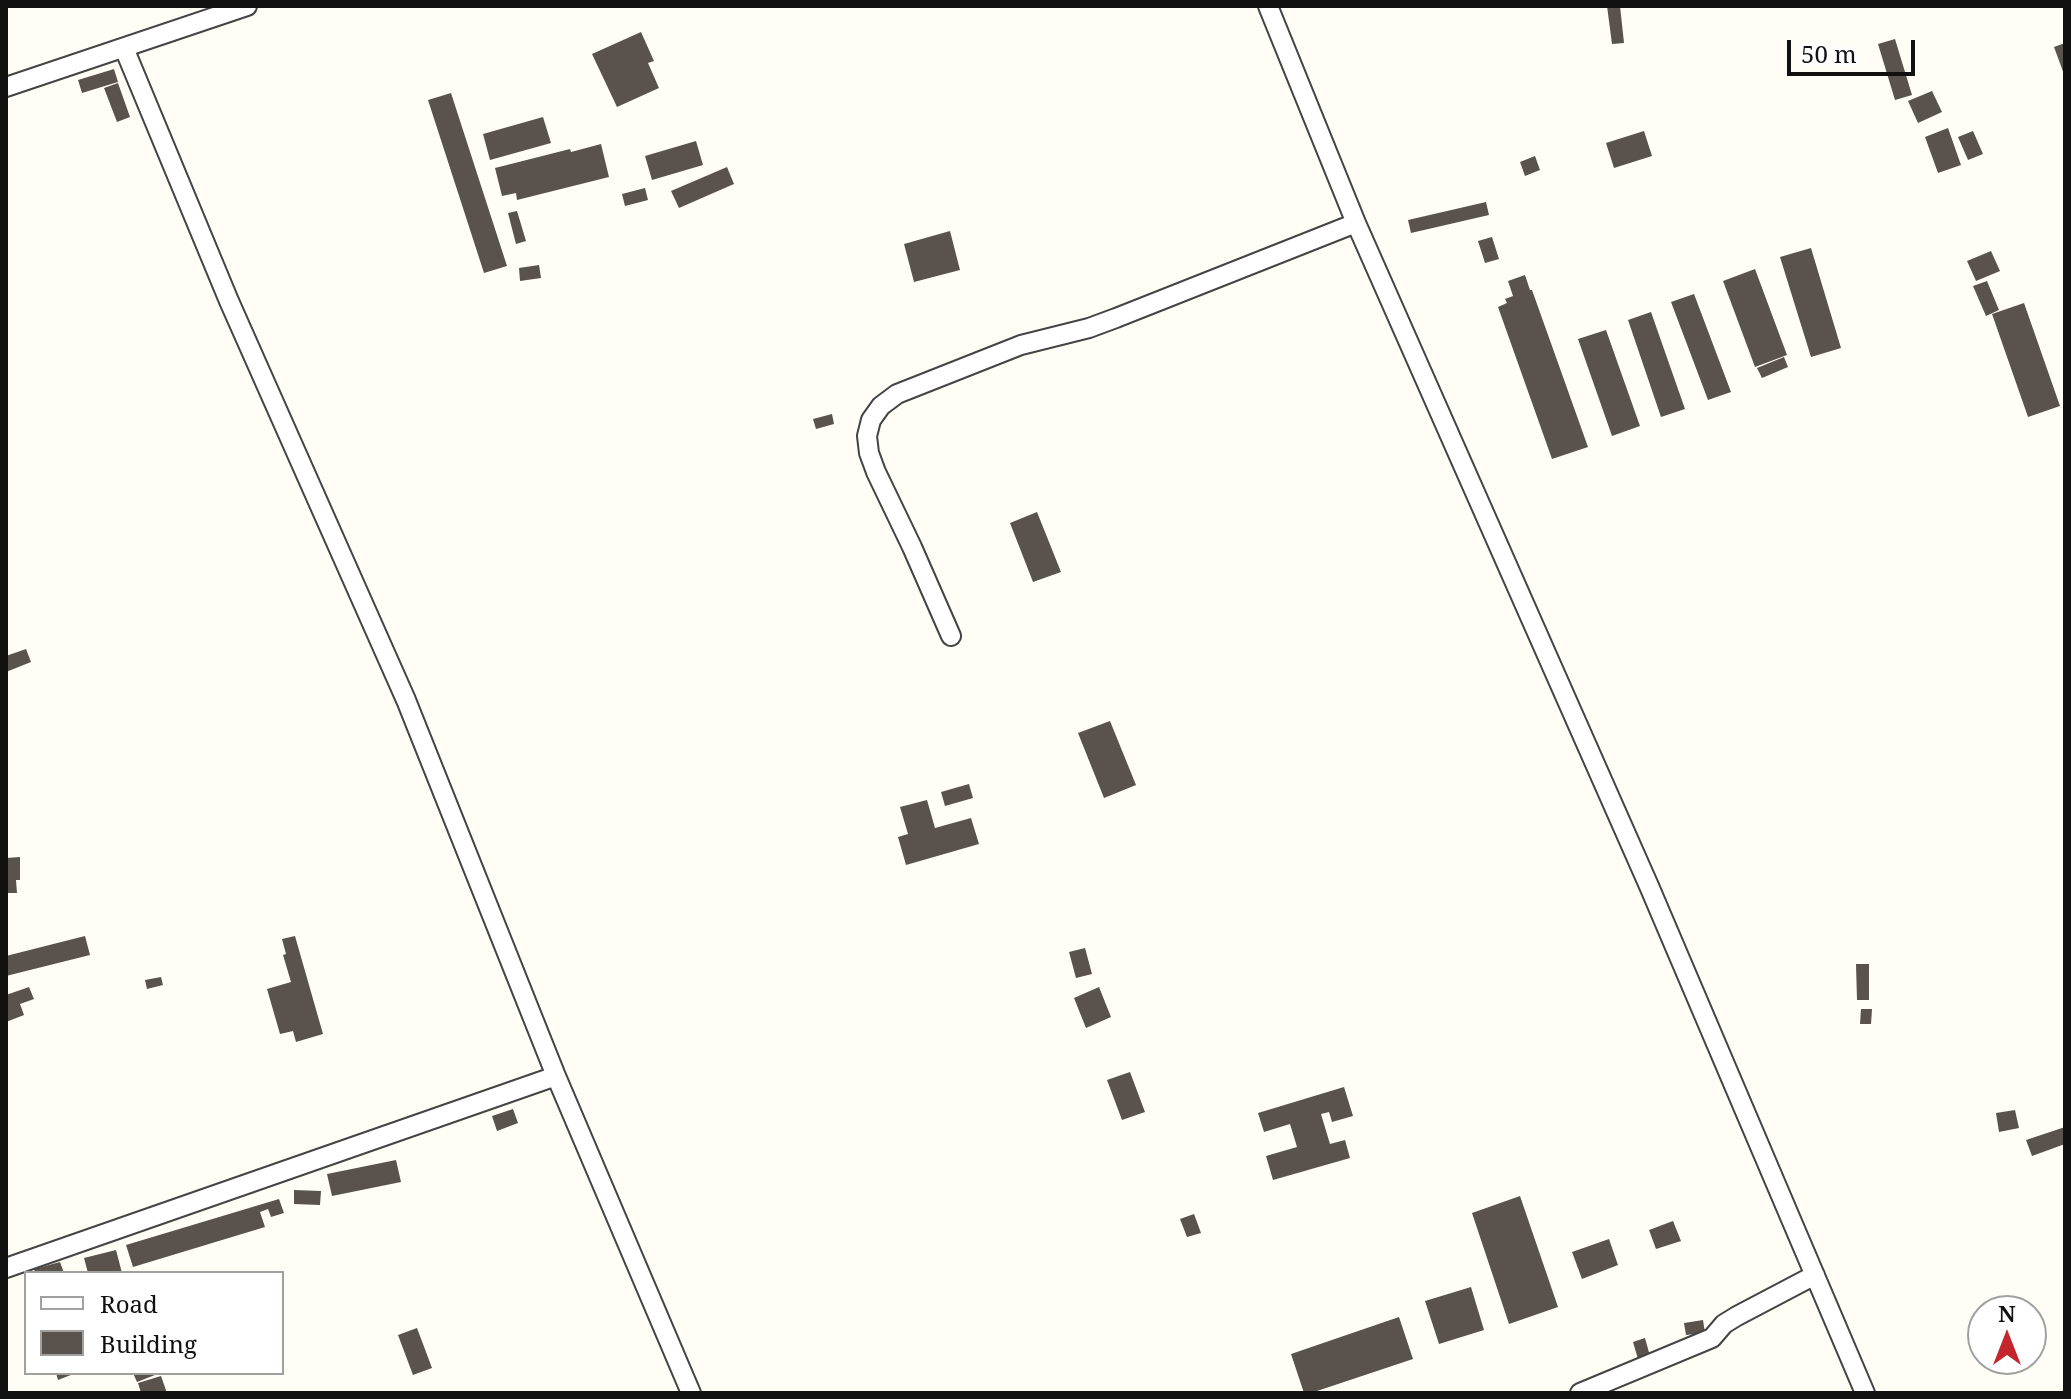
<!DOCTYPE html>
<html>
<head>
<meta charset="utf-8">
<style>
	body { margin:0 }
	#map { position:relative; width:2071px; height:1399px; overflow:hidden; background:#fffdf5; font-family:"Noto Serif",serif }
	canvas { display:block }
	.frame { position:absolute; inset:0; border:8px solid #111; pointer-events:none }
	.legend { position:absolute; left:24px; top:1271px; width:260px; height:104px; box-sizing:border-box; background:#fff; border:2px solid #a0a0a0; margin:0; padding:10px 14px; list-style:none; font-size:24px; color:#111 }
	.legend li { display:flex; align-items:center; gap:16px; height:40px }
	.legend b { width:40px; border:2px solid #a0a0a0 }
	.north { position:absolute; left:1967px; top:1295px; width:80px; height:80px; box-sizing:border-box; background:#fff; border:2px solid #a0a0a0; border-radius:50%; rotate:0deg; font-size:22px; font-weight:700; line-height:32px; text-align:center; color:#111 }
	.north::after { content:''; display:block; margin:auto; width:28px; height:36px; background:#c4262e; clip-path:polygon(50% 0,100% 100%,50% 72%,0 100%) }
	.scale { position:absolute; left:1787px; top:40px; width:128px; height:36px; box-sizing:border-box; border:4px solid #111; border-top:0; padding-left:10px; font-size:24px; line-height:28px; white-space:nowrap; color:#111; -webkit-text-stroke:6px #fff; paint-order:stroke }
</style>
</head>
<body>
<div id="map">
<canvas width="2071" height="1399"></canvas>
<div class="frame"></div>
<ul class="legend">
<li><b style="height:10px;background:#fff"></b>Road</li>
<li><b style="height:22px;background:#5a524d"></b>Building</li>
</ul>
<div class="north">N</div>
<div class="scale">50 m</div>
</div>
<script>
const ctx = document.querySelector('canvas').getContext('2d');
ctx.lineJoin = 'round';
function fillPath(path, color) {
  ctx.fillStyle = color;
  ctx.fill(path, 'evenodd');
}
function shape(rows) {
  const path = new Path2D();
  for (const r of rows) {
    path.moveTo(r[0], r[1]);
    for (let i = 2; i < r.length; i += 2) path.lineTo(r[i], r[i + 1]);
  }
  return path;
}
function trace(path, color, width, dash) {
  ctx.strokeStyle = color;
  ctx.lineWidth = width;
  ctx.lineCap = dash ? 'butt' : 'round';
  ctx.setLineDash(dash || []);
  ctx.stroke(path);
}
fillPath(shape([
	[1607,6,1620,6,1624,43,1612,44],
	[641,32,654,61,648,63,659,88,617,107,592,54],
	[1895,39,1912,95,1895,100,1878,44],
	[2065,43,2065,77,2054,47],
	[114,69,118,82,82,93,78,80],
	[118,83,130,117,117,122,104,88],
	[1932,91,1942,112,1918,123,1908,101],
	[451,93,507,266,484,273,428,100],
	[543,117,551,143,490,160,483,134],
	[1948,128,1961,165,1938,173,1925,137],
	[1644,131,1652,156,1614,168,1606,143],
	[1973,131,1983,154,1968,160,1958,137],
	[696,141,703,165,652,180,645,156],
	[601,144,609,177,517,200,516,193,502,196,495,168,570,149,571,152],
	[1535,156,1540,170,1525,176,1520,162],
	[727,167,734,184,679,208,671,191],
	[645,188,648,200,625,206,622,194],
	[1486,202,1489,215,1411,233,1408,220],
	[517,211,526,241,516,244,508,213],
	[950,231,960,270,914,282,904,244],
	[1492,237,1499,259,1485,263,1478,241],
	[1811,248,1841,348,1811,357,1780,257],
	[1991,251,2000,271,1976,281,1967,261],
	[539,265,541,278,520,281,519,268],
	[1755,269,1787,355,1755,367,1723,281],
	[1525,275,1530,290,1532,290,1588,447,1552,459,1498,307,1507,303,1505,299,1513,296,1508,281],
	[1987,281,1999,310,1986,316,1973,286],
	[1694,294,1731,392,1708,400,1671,302],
	[2024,303,2060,406,2028,417,1992,314],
	[1651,312,1685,409,1661,417,1628,320],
	[1606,330,1640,426,1612,436,1578,339],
	[1784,357,1788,367,1762,378,1757,368],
	[832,414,834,424,816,429,813,419],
	[1037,512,1061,572,1033,582,1010,523],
	[26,649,31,662,6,672,6,656],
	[1110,721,1136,785,1104,798,1078,733],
	[969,784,973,798,945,806,941,792],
	[927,800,935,828,971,818,979,844,906,865,898,837,908,834,900,807],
	[20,857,20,880,16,880,17,893,6,893,6,858],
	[85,936,90,955,6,976,6,956],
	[295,936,323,1034,296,1042,293,1031,280,1034,267,989,291,982,283,955,286,954,282,939],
	[1085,948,1092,974,1076,978,1069,952],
	[1856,964,1869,964,1869,1000,1857,1000],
	[161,977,163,985,147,989,145,980],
	[29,987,34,999,20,1004,24,1015,6,1022,6,995],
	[1099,987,1111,1017,1086,1028,1074,998],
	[1861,1009,1872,1009,1871,1024,1860,1024],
	[1130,1072,1145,1112,1122,1120,1107,1080],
	[1344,1087,1353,1116,1332,1122,1329,1112,1321,1114,1330,1144,1345,1140,1350,1158,1273,1180,1266,1156,1297,1147,1290,1124,1264,1132,1258,1113],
	[513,1109,518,1123,497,1131,492,1116],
	[2015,1110,2019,1128,1999,1132,1996,1113],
	[2065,1127,2065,1144,2032,1156,2026,1140],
	[396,1160,401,1182,332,1196,327,1174],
	[294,1190,321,1191,320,1205,294,1204],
	[1520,1196,1558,1307,1509,1324,1472,1213],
	[279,1199,284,1213,271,1217,268,1209,260,1212,265,1227,133,1267,126,1245],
	[1194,1214,1201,1233,1187,1237,1180,1219],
	[1673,1221,1681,1241,1656,1249,1649,1230],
	[1609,1239,1618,1265,1582,1279,1572,1252],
	[116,1250,122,1273,88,1273,84,1258],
	[60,1262,64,1273,35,1273,34,1269],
	[1471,1287,1484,1330,1439,1344,1425,1301],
	[1399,1317,1413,1359,1311,1393,1304,1393,1291,1354],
	[1703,1320,1705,1333,1686,1335,1684,1323],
	[417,1328,432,1368,413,1375,398,1335],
	[1645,1338,1650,1356,1638,1359,1633,1342],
	[56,1373,76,1373,58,1380],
	[133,1373,160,1373,137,1382],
	[161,1376,167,1393,141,1393,138,1383]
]), '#5a524d');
const minor = shape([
	[1268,6,1356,223,1649,886,1865,1393],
	[124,48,229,301,406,700,556,1076,691,1393],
	[6,87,247,6],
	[951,636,912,547,876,472,869,453,867,436,871,420,881,406,897,394,1021,345,1089,328,1116,318,1356,223],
	[6,1268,556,1076],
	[1580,1393,1712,1338,1724,1324,1737,1316,1815,1275]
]);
trace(minor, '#444', 22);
trace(minor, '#fff', 18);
</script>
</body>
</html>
